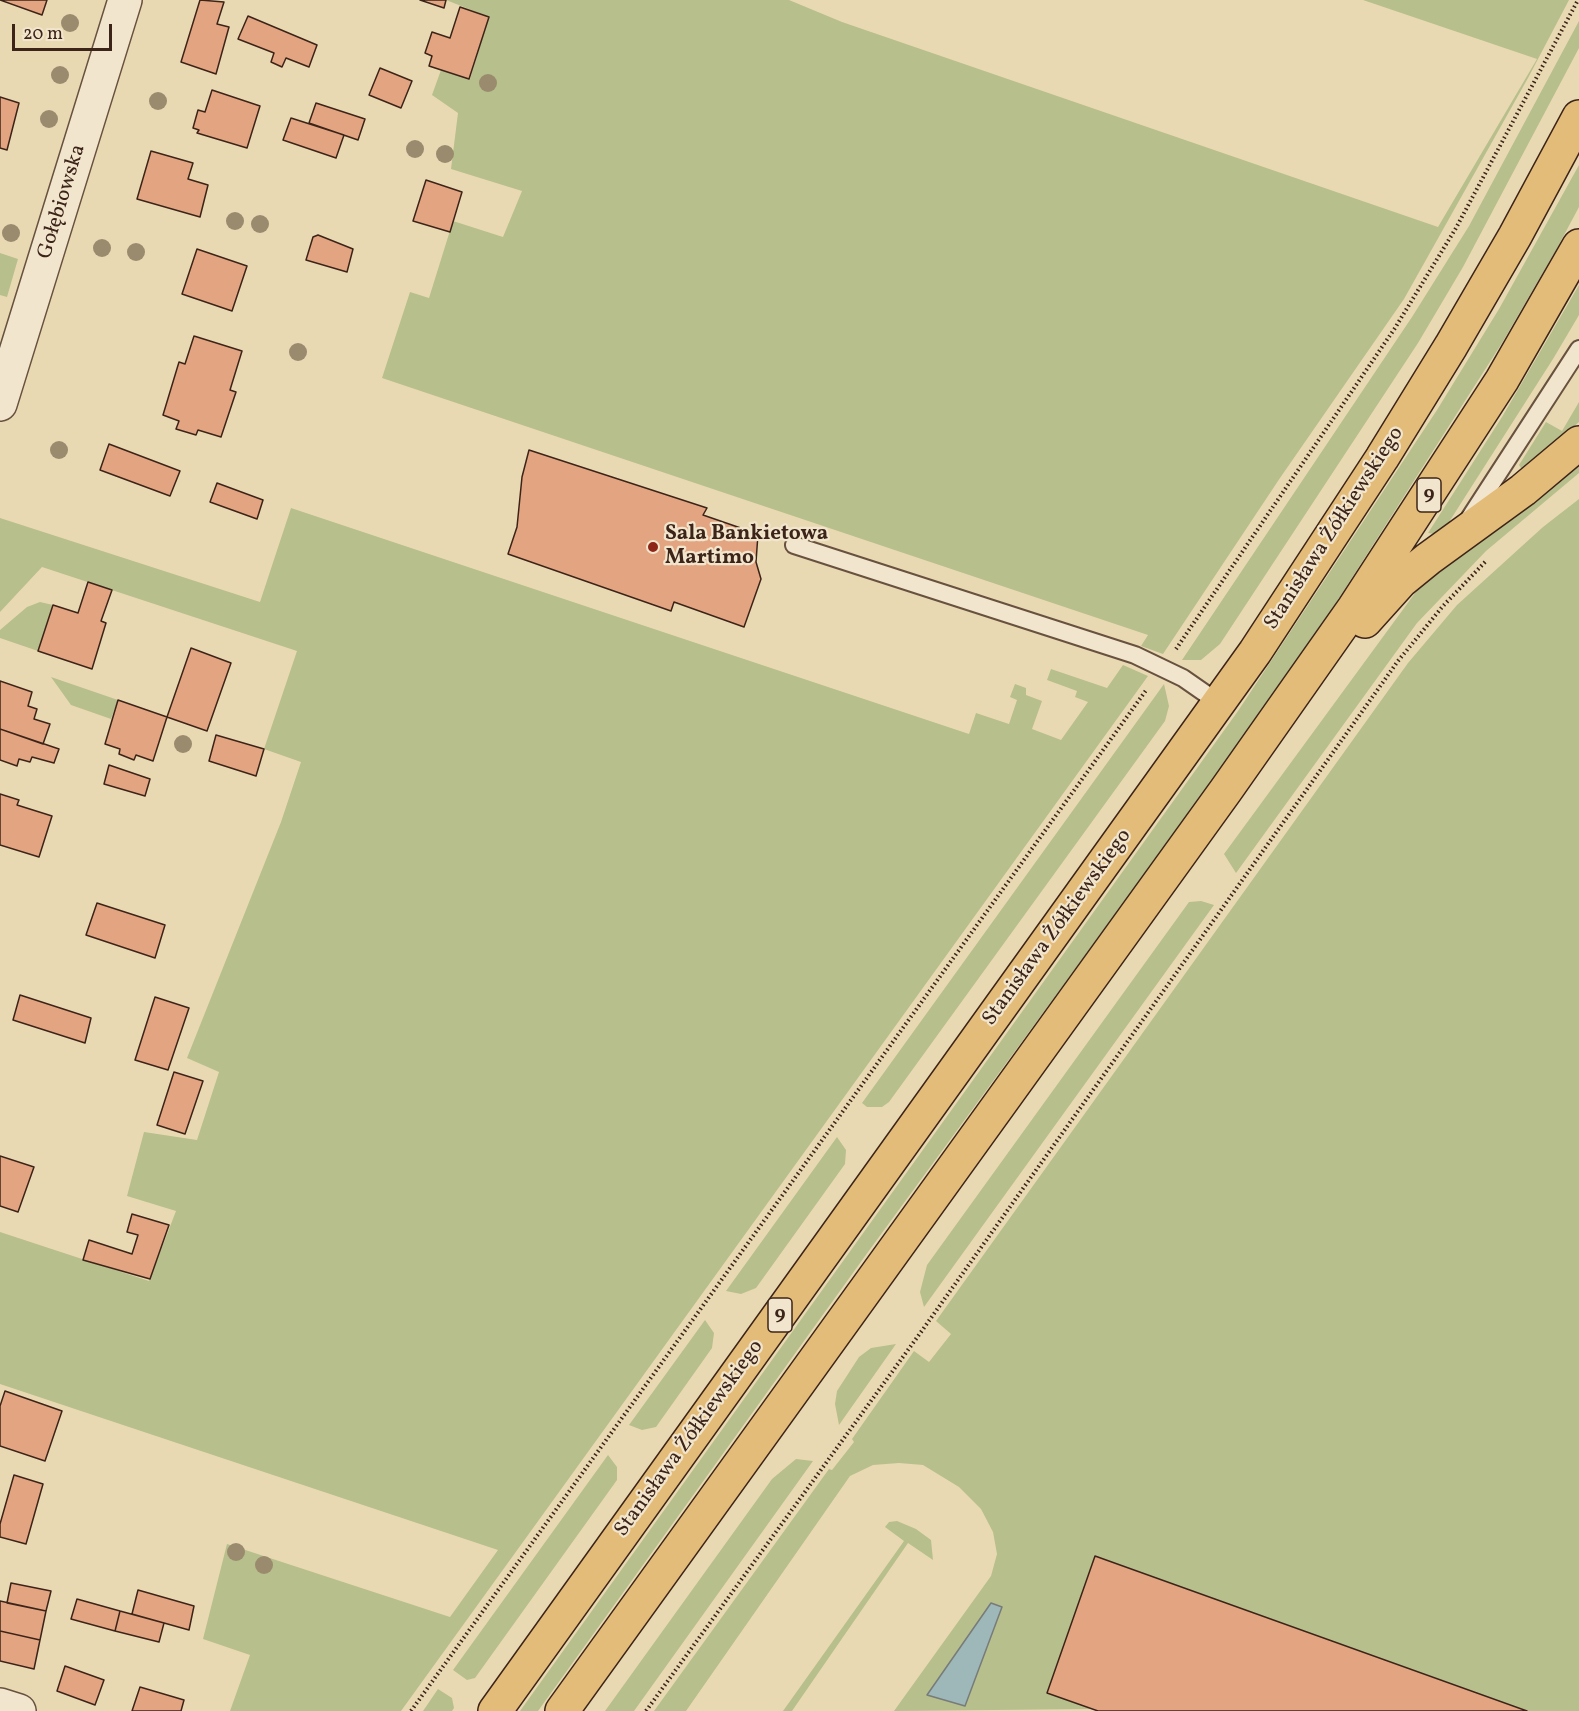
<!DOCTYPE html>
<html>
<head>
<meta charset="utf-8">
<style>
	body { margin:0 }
	#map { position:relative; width:1579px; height:1711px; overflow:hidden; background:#e9d9b2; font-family:Vollkorn,serif }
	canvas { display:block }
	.scale { position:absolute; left:12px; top:24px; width:100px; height:27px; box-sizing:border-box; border:3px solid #3d2419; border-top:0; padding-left:8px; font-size:18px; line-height:21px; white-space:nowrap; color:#3d2419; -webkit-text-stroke:4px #f1e6cd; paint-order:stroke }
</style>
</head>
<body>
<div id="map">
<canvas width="1579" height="1711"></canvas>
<div class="scale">20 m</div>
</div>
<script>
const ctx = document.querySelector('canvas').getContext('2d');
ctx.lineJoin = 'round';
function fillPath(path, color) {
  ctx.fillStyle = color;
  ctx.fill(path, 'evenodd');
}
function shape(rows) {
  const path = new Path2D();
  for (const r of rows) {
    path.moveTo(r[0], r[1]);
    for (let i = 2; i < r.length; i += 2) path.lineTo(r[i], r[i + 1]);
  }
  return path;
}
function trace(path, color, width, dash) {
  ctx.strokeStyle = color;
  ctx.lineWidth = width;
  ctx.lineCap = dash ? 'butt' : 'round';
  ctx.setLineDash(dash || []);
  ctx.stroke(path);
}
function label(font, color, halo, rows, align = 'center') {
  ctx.font = font + ' Vollkorn,serif';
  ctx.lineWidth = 4.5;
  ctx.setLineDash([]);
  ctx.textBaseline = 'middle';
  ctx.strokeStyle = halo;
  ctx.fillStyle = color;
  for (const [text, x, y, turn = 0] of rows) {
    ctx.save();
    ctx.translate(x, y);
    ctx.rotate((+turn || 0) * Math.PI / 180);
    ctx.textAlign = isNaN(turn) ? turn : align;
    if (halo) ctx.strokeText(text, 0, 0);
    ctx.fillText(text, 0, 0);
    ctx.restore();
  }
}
fillPath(shape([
	[446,0,789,0,842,22,1438,227,1537,59,1363,0,1569,0,1528,78,1404,299,1280,478,1163,654,1141,646,1148,635,382,378,410,292,429,298,453,221,503,237,522,191,451,169,458,113,432,95,441,70,470,79,489,17],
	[1579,21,1579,48,1463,267,1418,343,1220,644,1201,660,1182,660,1412,317,1469,226],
	[1579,165,1579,207,1556,250,1502,343,1316,634,1263,712,868,1252,538,1711,520,1711,1238,711,1437,410,1499,309],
	[0,253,18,259,7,297,0,295],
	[1579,285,1579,315,1553,359,1449,522,1435,534,1428,533,1502,417],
	[1579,402,1579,422,1523,471,1519,465,1546,422,1562,431],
	[1579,460,1579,473,1486,551,1417,623,1236,873,1224,854,1418,589,1448,560],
	[1579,499,1579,1711,1527,1711,1095,1556,1047,1692,1092,1709,894,1711,991,1576,997,1554,993,1532,981,1509,959,1487,923,1465,899,1463,873,1465,850,1476,686,1711,654,1711,829,1469,832,1470,854,1442,852,1439,914,1351,929,1362,951,1334,936,1321,1408,663,1457,605,1543,527],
	[291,508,969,734,976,713,1009,724,1017,700,1010,697,1015,684,1026,688,1026,695,1042,701,1032,729,1061,740,1088,702,1075,697,1077,691,1047,680,1051,669,1107,688,1123,665,1148,676,401,1711,230,1711,250,1655,203,1639,227,1544,450,1617,498,1550,0,1384,0,1232,149,1281,176,1211,127,1196,144,1132,197,1140,219,1072,187,1058,281,822,301,762,264,749,297,651,42,567,0,612,0,518,260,602],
	[40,602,53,605,38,651,0,638,0,630,27,607],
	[51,677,118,700,111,719,71,705],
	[1164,684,1169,706,1165,721,889,1102,882,1107,867,1107,862,1103],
	[1201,901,1214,905,924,1307,920,1292,927,1265,1189,902],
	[837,1137,846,1150,845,1164,756,1288,741,1294,726,1291],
	[705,1320,714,1333,712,1348,656,1427,642,1430,629,1425],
	[896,1344,839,1425,835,1404,837,1391,859,1357,871,1348],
	[608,1455,617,1467,617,1480,475,1678,467,1680,453,1670],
	[796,1459,813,1461,634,1711,605,1711,772,1479],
	[897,1521,916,1529,931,1540,933,1560,908,1543,792,1711,783,1711,904,1541,885,1527,889,1522],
	[438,1689,452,1698,454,1708,452,1711,423,1711]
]), '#b7bf8c');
const water = shape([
	[991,1603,1002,1607,965,1706,927,1695,991,1603]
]);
fillPath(water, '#9eb7b9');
trace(water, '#777c79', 1.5);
const building = shape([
	[0,0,47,0,42,15,0,0],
	[200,0,224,2,217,24,229,27,216,74,181,62,200,0],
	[420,0,446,0,444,8,420,0],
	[460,7,489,17,469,79,429,66,432,56,425,53,432,32,450,38,460,7],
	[248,16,317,45,309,67,286,58,282,67,271,62,274,53,238,39,248,16],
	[380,68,412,81,401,108,369,95,380,68],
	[212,90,260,106,247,148,197,133,199,130,193,128,198,110,205,112,212,90],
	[0,97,19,103,7,150,0,148,0,97],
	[316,103,365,119,358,140,309,123,316,103],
	[291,118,344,135,336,158,283,140,291,118],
	[151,151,193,163,188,179,208,185,200,217,137,199,151,151],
	[426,180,462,192,450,232,413,221,426,180],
	[318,235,353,249,347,272,306,260,313,237,318,235],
	[197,249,247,266,232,311,182,294,197,249],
	[194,336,242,351,230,390,236,392,221,437,198,430,196,435,176,429,179,421,163,415,179,362,185,364,194,336],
	[109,444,180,471,170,496,100,470,109,444],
	[529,450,707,508,703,515,758,534,756,562,761,579,744,627,674,602,671,611,508,554,517,527,522,477,529,450],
	[217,483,263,500,257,519,210,502,217,483],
	[88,582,112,590,101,621,106,623,92,669,38,651,53,605,78,613,88,582],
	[191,648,231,663,207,731,167,717,191,648],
	[0,681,32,692,28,706,37,709,34,719,50,724,43,744,0,729,0,681],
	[118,700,167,717,153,761,136,755,134,760,119,754,120,749,105,744,118,700],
	[0,729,59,749,54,763,32,757,30,762,19,759,17,766,0,760,0,729],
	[216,735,264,749,256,776,209,761,216,735],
	[109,765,150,779,145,796,104,784,109,765],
	[0,794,19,800,17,805,52,816,39,857,0,845,0,794],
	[97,903,165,925,155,958,86,935,97,903],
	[20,995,91,1018,85,1043,13,1020,20,995],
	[155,997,189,1008,168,1070,135,1060,155,997],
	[174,1072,203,1081,185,1134,157,1125,174,1072],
	[0,1156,34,1167,18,1212,0,1206,0,1156],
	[132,1214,169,1225,150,1279,83,1260,89,1240,132,1254,138,1235,127,1232,132,1214],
	[5,1391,62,1411,45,1461,0,1446,0,1406,5,1391],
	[14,1475,43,1484,26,1544,0,1537,0,1524,14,1475],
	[1095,1556,1527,1711,1098,1711,1047,1693,1095,1556],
	[11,1583,51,1591,46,1611,7,1603,11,1583],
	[138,1590,194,1606,189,1630,132,1614,138,1590],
	[77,1599,120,1611,115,1631,71,1619,77,1599],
	[0,1601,46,1611,40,1640,0,1631,0,1601],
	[120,1611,164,1623,159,1642,115,1631,120,1611],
	[0,1631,40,1640,34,1669,0,1661,0,1631],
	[65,1666,104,1680,95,1705,57,1691,65,1666],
	[140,1687,184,1700,181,1711,132,1711,140,1687]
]);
fillPath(building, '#e3a581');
trace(building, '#3d2419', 1.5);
const service = shape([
	[1470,517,1579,349],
	[794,545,1135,655,1183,678,1219,703]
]);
const minor = shape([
	[0,404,125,0],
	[0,1705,19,1711]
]);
const primary = shape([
	[1365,621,1401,581,1428,559,1523,490,1579,443],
	[495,1711,1255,652,1382,458,1451,346,1515,236,1579,117],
	[562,1711,1226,790,1354,608,1502,380,1579,246]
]);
trace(service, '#68513f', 20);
trace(minor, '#68513f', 36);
trace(primary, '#3d2419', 36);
trace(shape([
	[1176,649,1395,328,1456,228,1578,0],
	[411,1711,1147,689],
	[646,1711,921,1332,1398,661,1443,606,1486,561]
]), '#3d2419', 4, [1.5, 3]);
trace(service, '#f1e6cd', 16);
trace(minor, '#f1e6cd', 33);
trace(primary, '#e4bc79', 33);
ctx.fillStyle = '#9b8b6e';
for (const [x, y] of [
	[70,23],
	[60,75],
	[488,83],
	[158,101],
	[49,119],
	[415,149],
	[445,154],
	[235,221],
	[260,224],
	[11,233],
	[102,248],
	[136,252],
	[298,352],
	[59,450],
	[183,744],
	[236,1552],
	[264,1565]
]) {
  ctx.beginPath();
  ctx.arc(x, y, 9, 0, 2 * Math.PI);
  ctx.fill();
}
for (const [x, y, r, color] of [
	[653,547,6,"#8f2418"]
]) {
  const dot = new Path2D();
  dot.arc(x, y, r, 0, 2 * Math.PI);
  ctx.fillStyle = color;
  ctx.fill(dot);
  trace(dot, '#f1e6cd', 2);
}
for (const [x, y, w] of [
	[1429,495,24],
	[780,1315,24]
]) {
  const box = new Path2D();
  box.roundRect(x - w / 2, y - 17, w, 34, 4.5);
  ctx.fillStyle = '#f1e6cd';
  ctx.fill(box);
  trace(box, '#3d2419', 1.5);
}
label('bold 20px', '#3d2419', null, [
	["9",1429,495],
	["9",780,1315]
]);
label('21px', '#3d2419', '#f1e6cd', [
	["Gołębiowska",63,202,-73],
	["Stanisława Żółkiewskiego",1335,529,-57],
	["Stanisława Żółkiewskiego",1058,928,-54],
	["Stanisława Żółkiewskiego",690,1439,-54]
]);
label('bold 21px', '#3d2419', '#f1e6cd', [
	["Sala Bankietowa",665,535],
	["Martimo",665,559]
], 'left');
</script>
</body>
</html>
